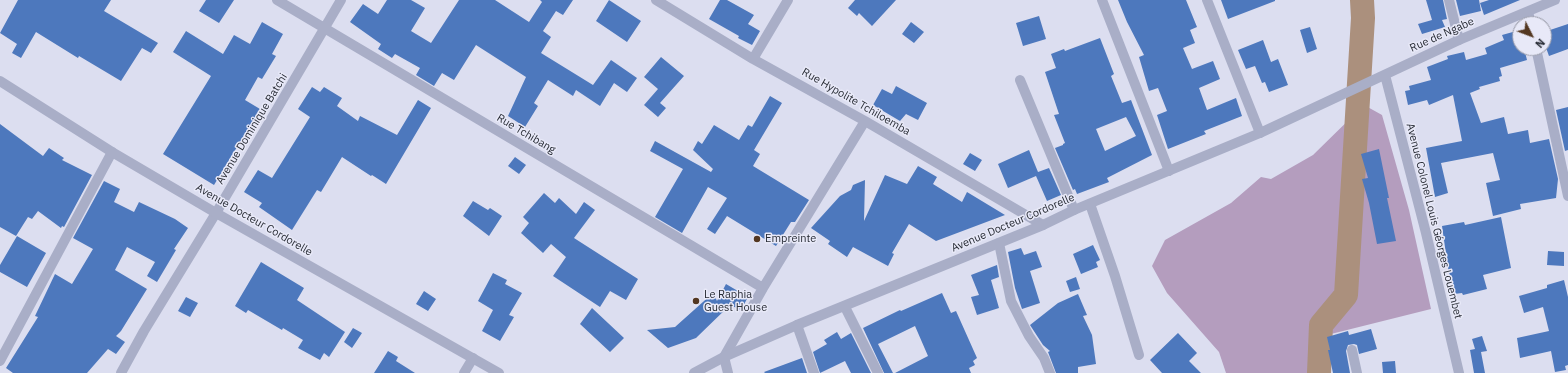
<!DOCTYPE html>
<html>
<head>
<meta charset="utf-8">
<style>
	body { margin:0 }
	#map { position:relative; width:1568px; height:373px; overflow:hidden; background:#dcdef0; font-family:"IBM Plex Sans",sans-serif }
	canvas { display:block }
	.north { position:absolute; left:1512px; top:16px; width:40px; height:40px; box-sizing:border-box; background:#e8e9f8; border:1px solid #9b9daa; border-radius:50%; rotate:132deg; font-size:11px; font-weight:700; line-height:16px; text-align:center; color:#282c35 }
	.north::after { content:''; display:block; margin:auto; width:14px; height:18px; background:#533721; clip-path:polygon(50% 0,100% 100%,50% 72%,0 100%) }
</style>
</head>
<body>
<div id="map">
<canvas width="1568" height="373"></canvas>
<div class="north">N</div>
</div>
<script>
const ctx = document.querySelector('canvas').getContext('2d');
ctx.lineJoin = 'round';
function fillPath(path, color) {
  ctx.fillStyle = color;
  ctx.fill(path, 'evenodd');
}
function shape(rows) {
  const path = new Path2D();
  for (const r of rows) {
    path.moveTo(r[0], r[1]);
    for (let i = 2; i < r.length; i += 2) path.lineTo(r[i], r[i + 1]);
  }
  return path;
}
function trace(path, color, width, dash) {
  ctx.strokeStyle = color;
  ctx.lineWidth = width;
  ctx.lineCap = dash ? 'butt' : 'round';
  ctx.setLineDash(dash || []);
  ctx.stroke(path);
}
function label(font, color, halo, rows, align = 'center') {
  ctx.font = font + ' "IBM Plex Sans",sans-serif';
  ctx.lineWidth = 3;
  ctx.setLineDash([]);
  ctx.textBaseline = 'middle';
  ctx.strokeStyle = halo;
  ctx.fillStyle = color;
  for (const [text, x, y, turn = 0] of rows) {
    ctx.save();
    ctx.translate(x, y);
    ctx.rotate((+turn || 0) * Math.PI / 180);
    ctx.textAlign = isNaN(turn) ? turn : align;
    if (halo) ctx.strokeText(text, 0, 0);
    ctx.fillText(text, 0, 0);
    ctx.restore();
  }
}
fillPath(shape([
	[1364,105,1382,115,1409,210,1431,309,1315,338,1316,373,1226,373,1219,352,1167,293,1152,266,1165,240,1231,203,1261,177,1271,179,1313,155]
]), '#b49dbe');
trace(shape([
	[1319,373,1321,325,1346,295,1363,18,1362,0]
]), '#ab907d', 24);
fillPath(shape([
	[18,0,111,0,104,11,158,43,151,53,142,48,121,81,79,56,78,58,36,32,21,58,12,53,17,44,0,33],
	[206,0,234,0,219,23,199,11],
	[387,0,411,0,425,8,411,31,431,43,459,0,495,0,529,22,542,2,540,0,573,0,563,15,556,11,543,31,551,37,541,53,593,85,611,60,637,78,627,92,614,83,600,106,576,90,573,96,548,80,534,103,538,106,525,127,508,116,526,77,476,45,454,80,442,73,434,86,416,75,420,68,395,54,392,58,378,49,381,44,350,22,363,4,378,14],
	[609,0,641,21,627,42,596,21],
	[720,0,727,0,754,15,748,24,760,31,752,45,738,38,739,36,709,19],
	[855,0,896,0,872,26,859,13,857,16,848,8],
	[1118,0,1186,0,1197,27,1190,30,1195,43,1183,48,1192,69,1213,61,1220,79,1199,88,1207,110,1236,98,1242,116,1204,131,1206,134,1168,149,1157,115,1167,111,1158,88,1149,91,1139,57,1144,55,1127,22],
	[1221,0,1275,0,1275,1,1228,19],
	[1426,0,1443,0,1447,19,1442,20,1445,27,1422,34,1418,24,1432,20],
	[1456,0,1479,0,1481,11,1460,16],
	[1489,0,1520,0,1484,15,1480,3],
	[1039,16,1046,39,1023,46,1016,23],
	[262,22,283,34,272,54,276,56,262,79,258,77,245,100,260,109,214,185,163,154,211,76,173,52,186,31,223,54,234,35,250,44],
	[911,22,924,32,914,43,902,34],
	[1568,24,1568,49,1549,56,1544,42,1544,32],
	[1310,27,1317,49,1307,53,1300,30],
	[1520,30,1520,48,1524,48,1527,60,1500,68,1502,76,1499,77,1500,81,1479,87,1480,89,1470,93,1481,123,1504,117,1508,134,1528,130,1530,143,1549,139,1558,179,1556,198,1520,204,1521,209,1493,216,1486,183,1500,180,1493,153,1441,163,1448,193,1435,197,1426,148,1462,141,1453,95,1429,105,1427,100,1408,105,1405,91,1410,90,1409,86,1431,80,1427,67,1448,59,1447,56,1464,52,1466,60,1487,54,1485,48,1504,40,1502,35],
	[1100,38,1114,74,1111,76,1122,103,1131,100,1152,155,1107,178,1109,182,1077,194,1075,189,1073,190,1055,148,1063,145,1063,144,1065,143,1054,115,1059,114,1045,72,1056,68,1051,54,1064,49,1065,51],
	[1126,117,1136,136,1105,151,1096,129],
	[1263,40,1271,62,1278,59,1288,85,1269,92,1265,82,1262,83,1255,66,1246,69,1238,50],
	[661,57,684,76,660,103,666,108,658,117,644,105,658,89,644,77],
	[896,86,927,103,918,120,906,114,900,121,873,105,882,89,892,94],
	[312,87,320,92,324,87,342,98,337,106,358,121,360,116,397,135,418,100,431,108,386,184,372,175,371,176,342,157,321,192,317,190,292,230,259,207,262,203,244,192,258,170,272,178,310,117,298,109],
	[770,96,782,103,754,150,760,154,753,166,809,200,795,222,791,222,776,246,727,216,715,234,707,229,727,198,708,187,682,233,655,217,683,169,650,151,655,141,711,172,713,169,693,150,698,141,702,144,714,125,739,140,748,125,752,127],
	[1568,107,1568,150,1565,151,1556,110],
	[0,124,43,156,49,148,64,158,62,160,92,175,64,227,62,226,61,228,38,211,32,219,28,217,16,236,0,227],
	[1379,149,1389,198,1387,198,1396,241,1377,244,1369,203,1362,179,1368,178,1361,154],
	[1029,150,1038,172,1049,168,1061,195,1047,201,1036,176,1008,188,998,164],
	[970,153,982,160,975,171,963,164],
	[515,157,526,165,519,174,508,166],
	[918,166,937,177,933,184,962,202,967,192,1005,215,936,241,909,224,892,253,894,254,888,266,853,247,847,257,828,244,830,241,811,228,840,196,851,190,853,185,865,180,864,221,885,175,907,184],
	[104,181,120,189,114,202,134,212,139,202,175,219,188,228,174,249,176,250,157,282,147,276,155,262,127,247,115,270,147,289,121,331,116,336,125,342,116,354,108,349,87,373,13,373,6,368,38,317,35,316,55,274,72,284,93,249,73,238],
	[544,193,555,203,559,198,576,214,584,202,595,210,574,238,638,279,626,300,610,291,600,307,553,276,566,257,551,244,543,253,521,233,529,223,523,217],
	[473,201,488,210,490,208,502,216,489,236,463,216],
	[1501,217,1511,268,1483,275,1487,289,1463,295,1462,293,1454,294,1451,275,1450,276,1448,268,1442,226,1464,222,1465,225],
	[17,236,46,253,27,287,0,272,0,265],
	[1093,245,1100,260,1096,262,1098,267,1081,274,1073,254],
	[1021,248,1024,255,1036,251,1042,267,1030,271,1040,303,1022,309,1015,288,1008,252],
	[1548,251,1564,252,1564,266,1547,265],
	[261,262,304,288,297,300,345,332,329,357,324,353,320,360,298,348,303,340,283,328,282,330,248,310,246,313,235,306],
	[997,265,999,277,991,280,999,308,977,315,971,297,979,295,971,275],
	[493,273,507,280,505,284,522,293,509,315,514,317,500,341,482,331,493,310,478,301],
	[1076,277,1080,289,1070,292,1066,281],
	[1564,280,1568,297,1568,365,1565,366,1566,370,1555,372,1551,351,1520,358,1517,338,1549,331,1543,307,1524,313,1519,296,1547,288,1547,285],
	[726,284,748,297,741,310,730,305,696,338,668,348,647,330,675,327,713,293,717,301],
	[424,291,436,299,428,311,416,304],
	[942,293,951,313,956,311,977,358,973,361,975,365,969,368,971,373,895,373,928,356,915,326,878,344,893,373,884,373,863,328,900,310,901,311],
	[1078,294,1087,315,1083,316,1092,335,1096,364,1078,367,1078,373,1056,373,1048,352,1050,351,1043,345,1030,325,1058,303],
	[186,297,198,303,190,317,178,311],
	[592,308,624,338,610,352,580,324],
	[353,328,362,333,352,348,344,342],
	[1371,329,1377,349,1359,354,1357,345,1354,344,1348,345,1346,351,1350,373,1333,373,1328,350,1330,350,1327,337,1348,331,1349,335],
	[837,332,841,339,851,333,871,373,851,373,845,361,820,373,813,352,827,344,824,340],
	[1178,333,1197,353,1189,361,1201,373,1162,373,1150,360],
	[1482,336,1487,351,1481,352,1485,373,1474,373,1470,350,1475,349,1472,339],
	[388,351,398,357,396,361,415,373,374,373],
	[802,358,807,373,765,373,764,372],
	[1395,361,1396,373,1383,373,1382,362]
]), '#4d78bd');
trace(shape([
	[277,0,763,288],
	[656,0,753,59,865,121,1043,225],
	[1102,0,1169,171],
	[1207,0,1260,133],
	[1449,0,1459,40],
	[1528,12,1531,24],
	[1536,48,1568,196],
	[753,59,788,0],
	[1020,80,1074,210],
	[1090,204,1115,276,1139,355],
	[999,243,1011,301,1029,336,1044,358,1050,373],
	[845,307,878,373],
	[797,325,814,373],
	[1352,350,1357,373],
	[0,361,112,152],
	[121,373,144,331,216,213,341,0],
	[464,373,473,358],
	[728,373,724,357,763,288,865,121]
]), '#a9aec7', 10);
trace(shape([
	[1385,75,1426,233,1459,373],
	[0,81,112,152,216,213,499,373],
	[694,373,724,357,797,325,1043,225,1074,210,1260,133,1459,40,1555,0]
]), '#a9aec7', 10);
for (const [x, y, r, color] of [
	[757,239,4,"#533721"],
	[696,301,4,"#533721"]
]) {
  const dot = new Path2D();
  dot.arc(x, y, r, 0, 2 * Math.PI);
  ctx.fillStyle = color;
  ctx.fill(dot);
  trace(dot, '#e8e9f8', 1.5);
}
label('11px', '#282c35', '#e8e9f8', [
	["Rue de Ngabe",1442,35,-24],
	["Rue Hypolite Tchiloemba",856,102,30],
	["Avenue Dominique Batchi",252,129,-59],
	["Rue Tchibang",526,134,31],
	["Avenue Docteur Cordorelle",254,220,30],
	["Avenue Colonel Louis Géorges Louembet",1434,221,76],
	["Avenue Docteur Cordorelle",1013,223,-23]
]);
label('11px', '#282c35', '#e8e9f8', [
	["Empreinte",765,239],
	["Le Raphia",704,295],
	["Guest House",704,308]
], 'left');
</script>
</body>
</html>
